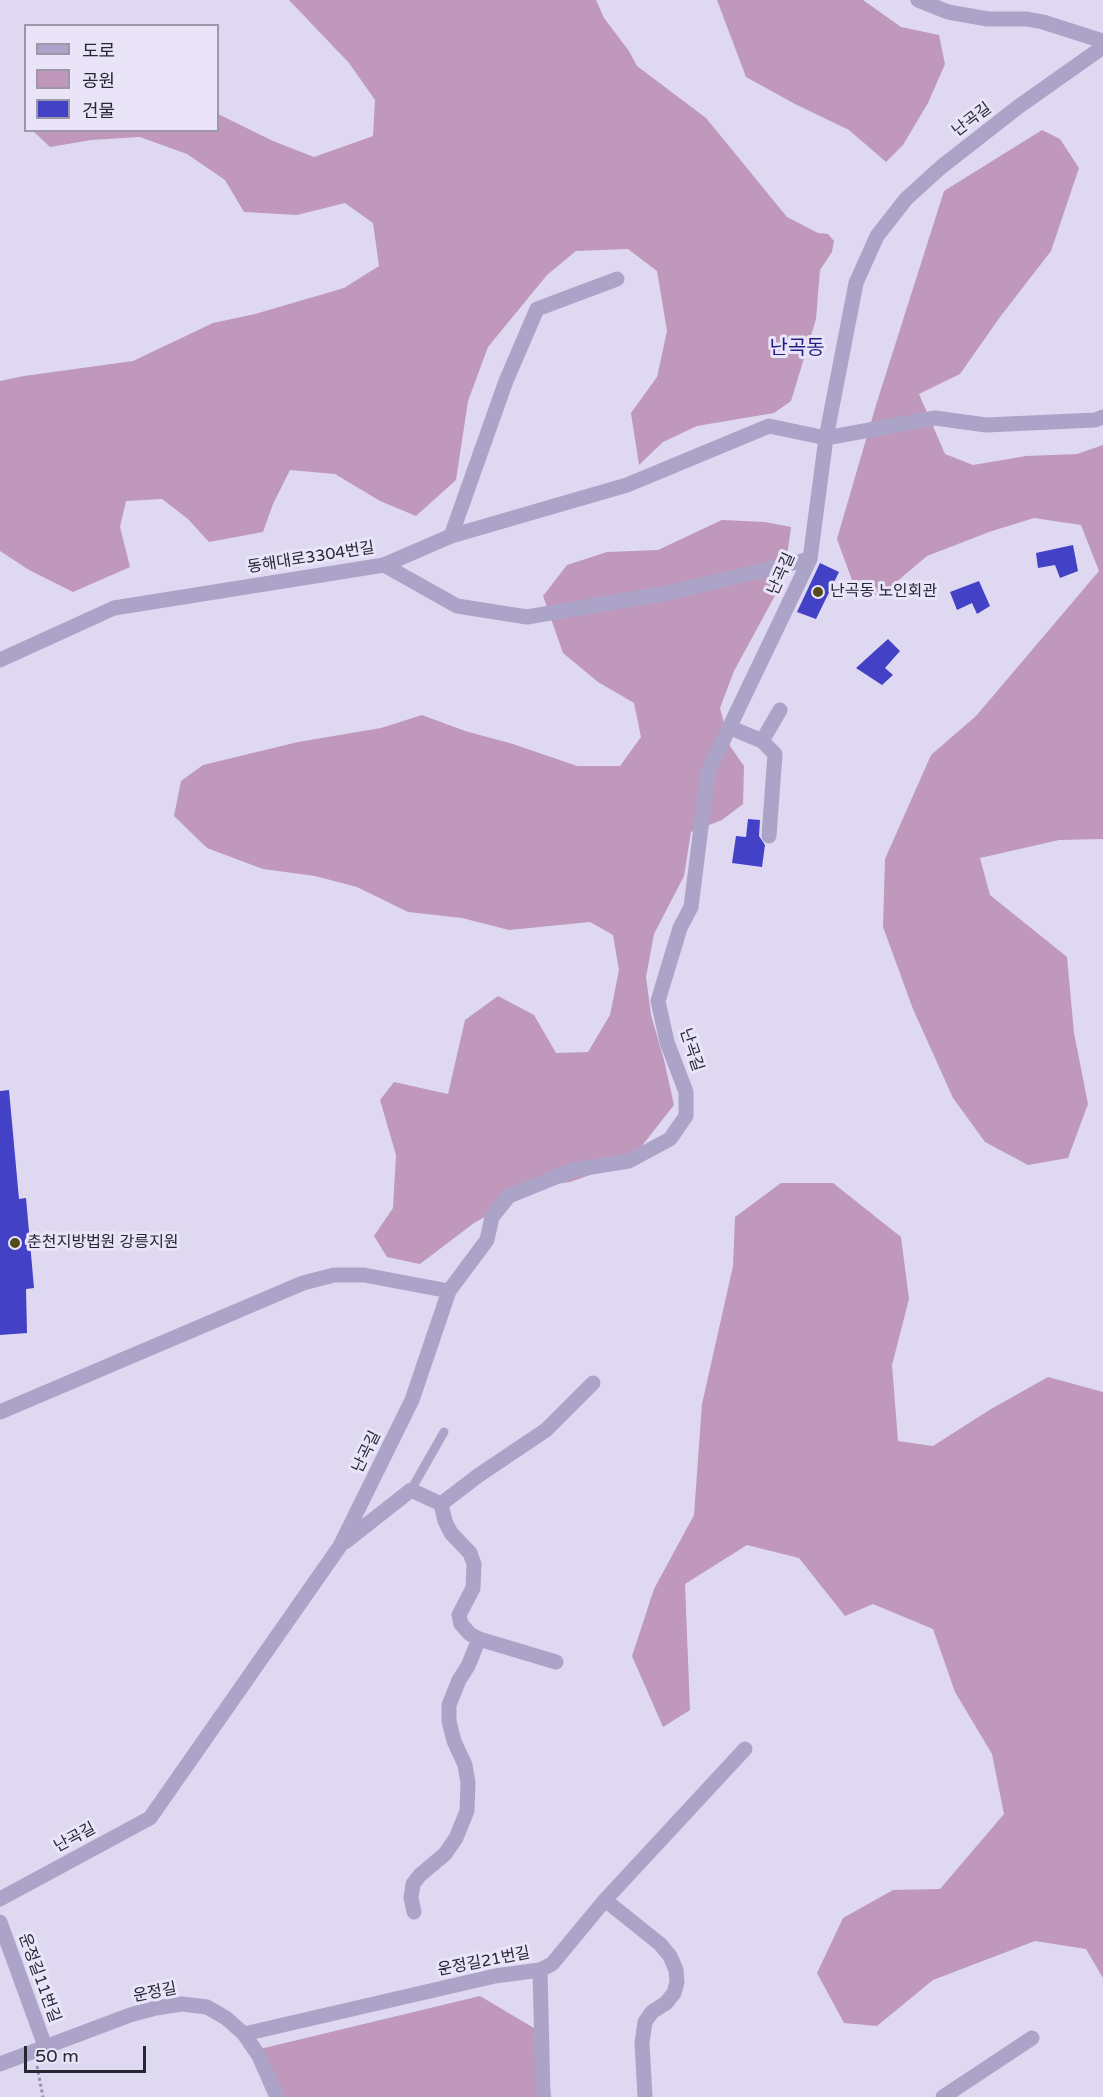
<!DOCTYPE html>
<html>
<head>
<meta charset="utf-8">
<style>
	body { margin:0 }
	#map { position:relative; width:1103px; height:2097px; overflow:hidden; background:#dfd8f1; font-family:"Varela Round","Noto Sans KR",sans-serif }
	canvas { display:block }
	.legend { position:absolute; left:24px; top:24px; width:195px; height:108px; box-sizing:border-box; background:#eae4f9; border:2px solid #9c98aa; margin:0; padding:8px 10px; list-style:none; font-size:18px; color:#272634 }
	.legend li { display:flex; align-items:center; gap:12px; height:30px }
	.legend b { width:30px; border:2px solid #9c98aa }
	.scale { position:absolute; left:24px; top:2046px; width:122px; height:27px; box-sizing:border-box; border:3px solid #272634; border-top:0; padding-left:8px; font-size:18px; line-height:21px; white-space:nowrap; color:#272634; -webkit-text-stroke:4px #eae4f9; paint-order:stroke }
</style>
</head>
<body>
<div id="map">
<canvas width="1103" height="2097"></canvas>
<ul class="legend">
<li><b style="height:8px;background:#aca4c8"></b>도로</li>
<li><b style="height:16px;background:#bf98bb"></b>공원</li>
<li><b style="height:16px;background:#4341c5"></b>건물</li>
</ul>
<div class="scale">50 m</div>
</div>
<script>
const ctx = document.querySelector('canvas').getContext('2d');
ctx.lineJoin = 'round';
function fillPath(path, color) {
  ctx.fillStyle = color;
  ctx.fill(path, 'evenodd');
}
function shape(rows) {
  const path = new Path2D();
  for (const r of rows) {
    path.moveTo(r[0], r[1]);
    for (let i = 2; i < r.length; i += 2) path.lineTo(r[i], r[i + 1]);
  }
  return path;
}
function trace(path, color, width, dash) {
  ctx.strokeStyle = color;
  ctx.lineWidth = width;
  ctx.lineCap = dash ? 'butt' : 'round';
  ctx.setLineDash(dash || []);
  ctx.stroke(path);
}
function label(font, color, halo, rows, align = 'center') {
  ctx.font = font + ' "Varela Round","Noto Sans KR",sans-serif';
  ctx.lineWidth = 6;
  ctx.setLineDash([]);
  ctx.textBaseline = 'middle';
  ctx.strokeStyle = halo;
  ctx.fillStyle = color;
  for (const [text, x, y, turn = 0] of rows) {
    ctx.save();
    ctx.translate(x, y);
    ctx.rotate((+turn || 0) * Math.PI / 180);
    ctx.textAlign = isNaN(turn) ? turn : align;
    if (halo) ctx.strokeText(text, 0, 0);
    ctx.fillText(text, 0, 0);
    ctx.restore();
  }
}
fillPath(shape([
	[289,0,596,0,604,18,629,51,637,66,706,118,787,217,818,233,828,234,834,241,832,252,820,270,816,319,791,401,774,413,697,426,663,442,639,465,631,413,657,377,667,331,657,271,628,249,576,251,547,275,488,347,468,401,456,480,416,516,380,501,335,474,290,470,273,504,263,532,209,542,188,519,162,499,126,501,120,527,130,567,73,592,29,570,0,551,0,381,24,376,133,361,213,323,255,314,344,288,379,266,373,223,345,203,297,215,244,212,225,180,187,154,140,137,91,140,50,147,33,131,218,130,218,114,273,141,314,157,373,136,375,100,349,63],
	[717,0,863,0,901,27,939,35,945,64,928,103,903,145,886,162,849,130,795,104,746,77],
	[1042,130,1060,139,1079,168,1051,251,1000,317,960,374,919,394,945,454,973,465,1026,456,1077,454,1103,445,1103,839,1059,840,980,858,990,895,1067,957,1074,1033,1088,1104,1068,1158,1028,1165,985,1142,953,1098,913,1009,883,927,885,859,931,755,976,716,1099,571,1081,525,1034,518,989,532,927,556,881,595,857,594,837,539,876,405,944,191],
	[722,520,765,522,791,527,784,579,734,671,720,708,730,746,744,766,743,804,722,820,691,832,684,876,654,934,646,977,651,1015,664,1060,674,1105,630,1161,570,1182,539,1186,474,1223,420,1264,387,1257,374,1236,393,1208,396,1155,380,1100,394,1082,448,1094,465,1020,498,996,534,1015,556,1053,588,1052,610,1015,619,970,613,935,590,922,509,930,462,918,408,912,357,887,315,876,263,869,207,848,174,816,181,781,203,765,298,742,381,728,422,715,465,731,513,744,577,766,620,766,641,737,634,703,598,682,563,653,543,596,567,565,607,552,658,550],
	[781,1183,833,1183,901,1237,909,1299,892,1365,898,1441,933,1446,991,1409,1048,1377,1103,1392,1103,1978,1086,1949,1035,1941,933,1980,877,2026,844,2023,817,1973,843,1918,893,1890,940,1889,1004,1814,992,1754,955,1692,933,1629,873,1604,845,1616,799,1558,747,1545,685,1584,690,1710,663,1727,632,1656,654,1589,694,1515,702,1404,733,1266,735,1217],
	[480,1996,544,2034,551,2097,281,2097,260,2049]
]), '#bf98bb');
fillPath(shape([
	[1073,545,1078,571,1060,578,1055,565,1038,568,1036,553],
	[820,563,839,572,816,619,797,612],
	[979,581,990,606,977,614,972,603,957,610,950,592],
	[888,639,900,651,885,668,893,675,882,685,856,668],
	[748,819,760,820,759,836,765,845,762,867,732,863,736,836,746,837],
	[9,1090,19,1199,26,1198,34,1288,26,1289,27,1333,0,1335,0,1091]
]), '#4341c5');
trace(shape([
	[37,2066,43,2097]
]), '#968eb4', 3, [3, 3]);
trace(shape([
	[411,1490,444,1432]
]), '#aca4c8', 9);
trace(shape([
	[918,0,948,12,988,19,1027,19,1043,22,1103,41],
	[451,536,506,381,537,309,617,279],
	[384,565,457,606,527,617,668,593,810,559],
	[729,727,762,741,775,754,769,836],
	[762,741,780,710],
	[0,1412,303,1283,334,1275,364,1275,449,1291],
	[441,1504,445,1521,451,1533,470,1553,474,1564,473,1588,459,1615,461,1624,470,1634,479,1639,556,1662],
	[345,1542,411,1490,441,1504,479,1475,546,1430,593,1383],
	[0,1899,150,1818,340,1546,412,1400,449,1291,487,1240,492,1217,509,1196,573,1170,629,1161,670,1139,686,1116,686,1092,667,1042,658,1001,680,928,691,907,708,772,810,559,826,438,935,418,986,425,1095,420,1103,417],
	[605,1900,660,1944,670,1956,676,1970,677,1982,674,1993,666,2003,652,2012,645,2022,642,2043,645,2097],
	[414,1912,411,1898,413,1884,420,1875,445,1854,456,1838,467,1811,468,1783,465,1765,454,1741,449,1721,449,1705,459,1680,468,1666,479,1639],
	[0,1922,45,2046],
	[540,1970,543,2097],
	[244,2034,495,1976,540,1970,552,1964,605,1900,745,1749],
	[943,2097,1032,2038]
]), '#aca4c8', 15);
trace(shape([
	[0,660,114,608,384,565,451,536,627,485,769,426,826,438,856,283,877,236,906,199,940,168,1018,107,1103,47],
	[0,2064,130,2015,156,2008,182,2004,207,2007,226,2018,244,2034,259,2056,277,2097]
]), '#aca4c8', 15);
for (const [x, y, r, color] of [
	[818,592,6,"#544b1c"],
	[15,1243,6,"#544b1c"]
]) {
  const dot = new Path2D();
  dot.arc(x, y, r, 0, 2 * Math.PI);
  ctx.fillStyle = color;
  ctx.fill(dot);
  trace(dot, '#eae4f9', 2);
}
label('16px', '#272634', '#eae4f9', [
	["난곡길",972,120,-37],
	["동해대로3304번길",311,558,-9],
	["난곡길",782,574,-66],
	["난곡길",691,1050,72],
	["난곡길",367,1452,-64],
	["난곡길",75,1838,-28],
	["운정길21번길",484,1962,-11],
	["운정길11번길",39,1978,70],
	["운정길",155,1993,-11]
]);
label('16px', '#272634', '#eae4f9', [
	["난곡동 노인회관",830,592],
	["춘천지방법원 강릉지원",27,1243]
], 'left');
label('20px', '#211f82', '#eae4f9', [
	["난곡동",797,349]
]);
</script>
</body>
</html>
